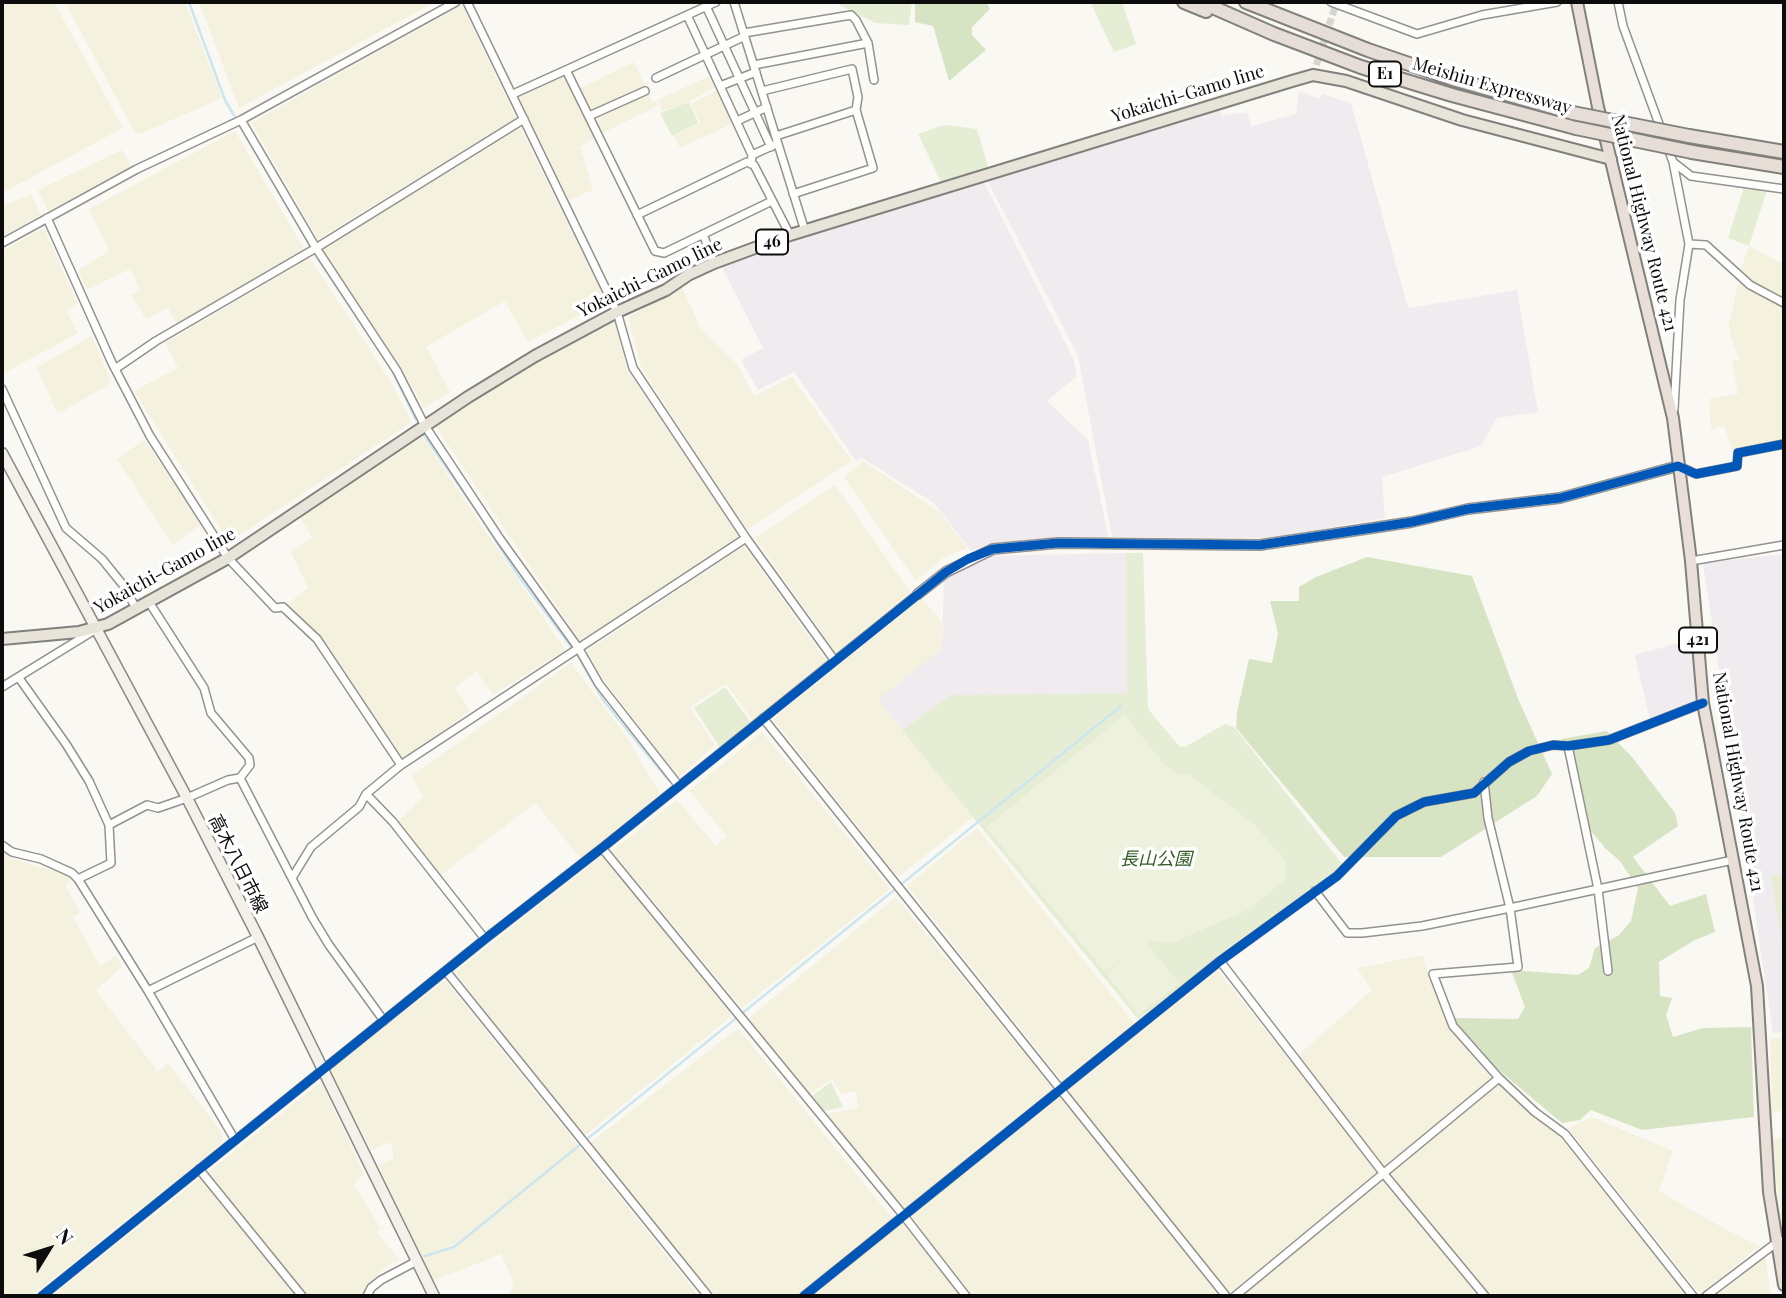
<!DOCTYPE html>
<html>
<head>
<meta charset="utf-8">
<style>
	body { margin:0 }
	#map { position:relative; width:1786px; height:1298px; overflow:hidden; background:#faf8f2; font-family:"Playfair Display",serif }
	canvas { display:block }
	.frame { position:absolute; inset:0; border:4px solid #0c0c0c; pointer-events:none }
	.north { position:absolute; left:14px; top:1214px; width:70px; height:70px; -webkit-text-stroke:5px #fff; paint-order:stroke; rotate:52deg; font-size:19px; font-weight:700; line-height:28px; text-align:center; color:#0c0c0c }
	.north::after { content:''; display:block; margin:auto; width:24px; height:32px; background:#0c0c0c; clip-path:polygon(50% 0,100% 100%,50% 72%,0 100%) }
</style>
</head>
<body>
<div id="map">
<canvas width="1786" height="1298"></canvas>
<div class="frame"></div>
<div class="north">N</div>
</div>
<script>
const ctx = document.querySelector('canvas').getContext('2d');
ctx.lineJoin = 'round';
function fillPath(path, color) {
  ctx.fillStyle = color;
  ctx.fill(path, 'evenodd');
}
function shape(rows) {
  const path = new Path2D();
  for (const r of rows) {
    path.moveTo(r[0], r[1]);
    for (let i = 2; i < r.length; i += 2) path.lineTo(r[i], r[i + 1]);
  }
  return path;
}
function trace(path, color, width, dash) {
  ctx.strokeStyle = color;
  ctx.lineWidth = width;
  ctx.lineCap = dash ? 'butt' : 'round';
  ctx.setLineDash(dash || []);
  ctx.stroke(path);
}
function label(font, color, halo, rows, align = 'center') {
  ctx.font = font + ' "Playfair Display","Noto Sans JP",serif';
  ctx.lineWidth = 7;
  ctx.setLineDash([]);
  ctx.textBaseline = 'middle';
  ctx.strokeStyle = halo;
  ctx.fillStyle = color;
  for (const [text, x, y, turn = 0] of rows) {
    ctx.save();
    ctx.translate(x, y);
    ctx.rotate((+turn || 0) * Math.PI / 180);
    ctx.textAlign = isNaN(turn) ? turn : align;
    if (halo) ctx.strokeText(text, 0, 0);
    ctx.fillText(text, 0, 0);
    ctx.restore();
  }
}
fillPath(shape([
	[1299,91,1319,99,1322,94,1351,103,1408,308,1517,290,1538,412,1497,418,1481,446,1382,477,1385,518,1272,538,1112,537,1078,356,985,176,1216,102,1222,116,1247,112,1251,126,1296,114],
	[982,178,1074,360,1077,376,1047,401,1088,440,1109,540,1048,540,991,544,971,551,934,503,862,458,856,461,794,372,758,390,741,360,763,348,719,261],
	[1126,553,1127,693,951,695,902,730,877,698,942,649,944,576,988,556],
	[1784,554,1784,1032,1773,1033,1703,563],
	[1693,639,1698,702,1650,721,1635,655]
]), '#f0ebee');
fillPath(shape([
	[2,2,54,2,123,128,2,193],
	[65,2,185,2,222,98,142,133,135,133],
	[199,2,435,2,239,108],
	[462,5,516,118,318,239,251,123],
	[634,62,652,102,656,101,658,106,600,134,579,89],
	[561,69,595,137,580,147,593,190,569,200,516,91],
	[712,75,717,86,689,102,662,111,657,100],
	[719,89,734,123,680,148,674,136,700,123,691,104],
	[520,128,604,295,602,303,528,342,505,301,426,347,450,392,424,408,400,366,322,249],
	[235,131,304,249,177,324,168,308,146,319,131,295,140,290,130,269,87,290,78,270,109,251,89,209],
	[122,150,131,167,50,214,38,190],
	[31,194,41,215,2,237,2,207],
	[44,228,77,303,67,312,78,333,2,374,2,251],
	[1749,246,1784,264,1784,302,1749,282,1740,272],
	[310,258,392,384,412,422,229,542,134,391,178,368,165,343],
	[1743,282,1747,287,1784,306,1784,440,1733,451,1724,426,1711,430,1709,399,1738,394,1732,361,1739,360,1730,334,1729,325,1738,284],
	[682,287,700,327,737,364,754,396,792,377,852,461,746,530,641,367,628,317],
	[616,322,627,370,739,536,580,641,434,424,514,371],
	[92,336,110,379,108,385,61,412,56,411,37,367],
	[419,432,565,650,493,695,476,671,455,688,470,711,404,760,320,638,288,604,308,588,291,552,312,537,298,514],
	[144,440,203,523,173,545,117,459],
	[863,461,940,512,967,548,943,558,916,581,844,477],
	[835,485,910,592,836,653,755,538],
	[744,546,828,663,753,721,726,684,690,707,715,745,678,778,602,677,587,651],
	[921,598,943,623,942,649,878,699,973,817,898,877,773,719],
	[571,663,628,739,660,794,582,860,535,803,440,876,398,822,423,796,411,776],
	[762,732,890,889,742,1008,612,851,677,800,716,846,727,836,689,791],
	[977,828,1134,1023,1062,1081,907,886],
	[2,851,12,859,65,874,71,879,65,885,80,913,73,917,100,966,116,956,122,967,96,990,158,1072,168,1063,219,1128,223,1139,220,1145,31,1296,2,1296],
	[603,855,732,1016,582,1138,455,972],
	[896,897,1053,1088,903,1210,821,1115,858,1108,856,1091,841,1094,832,1079,808,1095,749,1018],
	[1423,955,1429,978,1451,1030,1489,1076,1562,1136,1690,1296,811,1296,1218,971,1291,1062,1372,990,1357,968],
	[445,980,699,1296,509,1296,514,1283,501,1254,433,1281,378,1165,394,1159,391,1142,371,1150,330,1070],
	[738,1028,897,1224,801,1296,712,1296,590,1143],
	[1784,1037,1784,1110,1772,1113,1770,1039],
	[321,1082,364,1174,354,1184,381,1229,376,1232,400,1260,391,1263,376,1275,379,1280,364,1296,52,1296],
	[1592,1117,1673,1151,1659,1191,1725,1229,1760,1246,1700,1294,1568,1128],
	[1784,1138,1784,1236,1782,1237,1772,1139],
	[1765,1257,1771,1296,1716,1296]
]), '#f4f1df');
fillPath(shape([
	[834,2,912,2,909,25,875,23],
	[1090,2,1122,2,1136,44,1114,52],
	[689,102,698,123,672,136,660,113],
	[944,125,977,129,989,170,943,186,918,134],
	[1745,184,1768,187,1749,246,1728,238],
	[1126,553,1143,553,1148,709,1179,746,1185,747,1225,724,1234,727,1343,865,1138,1019,902,730,951,695,1127,693],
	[725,687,752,724,721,749,694,708],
	[1784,873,1784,955,1771,875],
	[831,1082,843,1107,819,1112,809,1098]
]), '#e5edd4');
fillPath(shape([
	[915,2,986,2,990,9,972,27,972,35,986,50,949,81,933,26,915,22],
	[1367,557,1472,576,1519,701,1552,774,1537,796,1441,857,1344,857,1236,728,1237,712,1249,659,1272,663,1278,634,1270,601,1299,601,1299,587,1316,577],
	[1607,731,1632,757,1675,813,1678,826,1633,857,1670,906,1706,894,1715,932,1693,941,1659,962,1660,996,1672,998,1666,1015,1673,1037,1703,1028,1751,1027,1754,1117,1642,1130,1591,1110,1580,1120,1562,1123,1477,1052,1454,1018,1518,1019,1525,1007,1511,970,1578,975,1589,968,1595,948,1619,935,1631,921,1638,888,1620,861,1606,849,1578,816,1561,739]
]), '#d7e4c3');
fillPath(shape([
	[1125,715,1164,764,1178,774,1190,775,1256,826,1286,861,1286,879,1250,909,1172,943,1145,941,1179,983,1139,1015,1106,974,1128,955,1105,972,986,827]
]), '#eef1dd');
trace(shape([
	[189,2,225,100,320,262,376,345],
	[391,368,416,420],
	[423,434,478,513,517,574,578,656,603,700,669,781],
	[425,1256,454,1247,1121,706]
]), '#cce6f0', 2.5);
trace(shape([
	[1313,75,1336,4]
]), '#d6d5d0', 7, [7, 3.5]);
const minor = shape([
	[467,2,617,312,633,368,746,538,835,661],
	[734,2,805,231],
	[1331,2,1417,34,1482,15,1557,2],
	[1618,2,1623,26,1673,162,1689,244,1680,300,1674,409],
	[706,6,771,147],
	[687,15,752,155,751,164],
	[744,33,851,15,856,20,868,43,754,65],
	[868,43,874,80],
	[566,70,655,251,664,253,772,201],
	[656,78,745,36],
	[720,86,756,72],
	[762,91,852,69,858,97,856,110],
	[513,94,716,2],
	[589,116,645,91],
	[241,120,316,248,397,371,425,426,500,539,579,649,599,684,679,786],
	[737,121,767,107],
	[776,136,856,110,873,168,793,194],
	[752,155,774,145],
	[1673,162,1691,176,1784,189],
	[637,215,747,162,754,165,790,235],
	[47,218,112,363,150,436,228,558,275,608,283,607,317,639,401,765],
	[703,234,714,263],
	[2,243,137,169,241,120,456,2],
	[1689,244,1706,245,1750,285,1784,303],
	[115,369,156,341,316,248,524,119],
	[2,389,66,528,102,559,123,585,136,608],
	[1679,466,1696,474,1737,466,1738,453,1784,444],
	[1691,561,1784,545],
	[19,678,66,744,89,781,109,825,111,863,78,879],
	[2,687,93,631],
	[763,718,1226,1296],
	[1568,746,1598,889,1608,971],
	[240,778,312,917,329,945,384,1021],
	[1484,782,1488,818,1510,908,1518,967,1433,974,1453,1026,1499,1078],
	[366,794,393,822,485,939],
	[109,825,147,805,158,808,187,798,228,780,240,778,250,765,249,758,211,713,204,688,149,602],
	[2,845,12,852,41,859,72,873,78,879,148,991,235,1140],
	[602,848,904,1216,966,1296],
	[292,878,311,847,359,807,366,794,401,765,746,538],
	[1315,891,1347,933,1362,933,1422,926,1510,908,1733,860],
	[1220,961,1384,1174,1485,1296],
	[446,971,708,1296],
	[148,991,258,937],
	[199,1169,302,1296],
	[42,1296,485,939,602,848,918,594],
	[367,1296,371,1288,381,1280,417,1261],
	[804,1296,1220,961,1337,876,1396,816,1424,802,1474,793,1509,762,1529,751,1553,745,1568,746,1609,740,1703,703],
	[1235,1296,1499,1078,1535,1112,1565,1134,1693,1296],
	[1706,1296,1776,1243,1784,1240]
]);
const tertiary = shape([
	[918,594,946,572,993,549,1058,543,1260,545,1412,522,1468,509,1560,498,1678,466]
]);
const secondary = shape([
	[2,453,187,798,258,937,434,1296]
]);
const primary = shape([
	[2,639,79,632,108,624,228,558,468,397,535,356,617,312,666,290,688,275,714,263,790,235,1292,81,1313,75,1346,81,1462,120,1611,159]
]);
const trunk = shape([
	[1577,2,1598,107,1673,418,1691,561,1703,703,1757,986,1769,1192,1784,1285]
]);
const motorway = shape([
	[1184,2,1206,11],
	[1201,2,1274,34,1361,67,1452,95,1576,128],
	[1246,2,1368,50,1456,80,1573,113],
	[1689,136,1784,152],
	[1692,152,1784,167]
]);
trace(minor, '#939290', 10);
trace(tertiary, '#939290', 12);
trace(secondary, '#8a8986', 13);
trace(primary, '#80807d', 14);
trace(trunk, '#80807d', 14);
trace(motorway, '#80807d', 16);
trace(minor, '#fefefd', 7);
trace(tertiary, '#fefefd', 9);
trace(secondary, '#f3f1ea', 10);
trace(primary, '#e9e4da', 10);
trace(trunk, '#e8e0d8', 10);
trace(motorway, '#e6ddd7', 12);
const motorwayBridge = shape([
	[1573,113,1689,136],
	[1576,128,1692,152]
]);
trace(motorwayBridge, '#80807d', 16, []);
trace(motorwayBridge, '#e6ddd7', 12);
trace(shape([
	[42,1296,485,939,602,848,946,572,968,559,993,549,1058,543,1260,545,1412,522,1468,509,1560,498,1678,466,1696,474,1737,466,1738,453,1784,444],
	[804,1296,1220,961,1337,876,1396,816,1424,802,1474,793,1509,762,1529,751,1553,745,1568,746,1609,740,1703,703]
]), '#0057b8', 9);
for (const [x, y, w] of [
	[1385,74,32],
	[772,242,32],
	[1698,640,38]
]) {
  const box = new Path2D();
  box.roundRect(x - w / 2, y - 12.5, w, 25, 5);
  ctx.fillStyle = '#fff';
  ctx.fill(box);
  trace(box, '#0c0c0c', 2);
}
label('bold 16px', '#0c0c0c', null, [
	["E1",1385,74],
	["46",772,242],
	["421",1698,640]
]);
label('18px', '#0c0c0c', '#fff', [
	["Meishin Expressway",1492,86,16],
	["Yokaichi-Gamo line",1188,94,-17],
	["National Highway Route 421",1644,223,76],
	["Yokaichi-Gamo line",650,278,-26],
	["Yokaichi-Gamo line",165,571,-29],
	["National Highway Route 421",1738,782,80],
	["高木八日市線",238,864,63]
]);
label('italic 18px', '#355c24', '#fff', [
	["長山公園",1156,859]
]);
</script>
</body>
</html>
